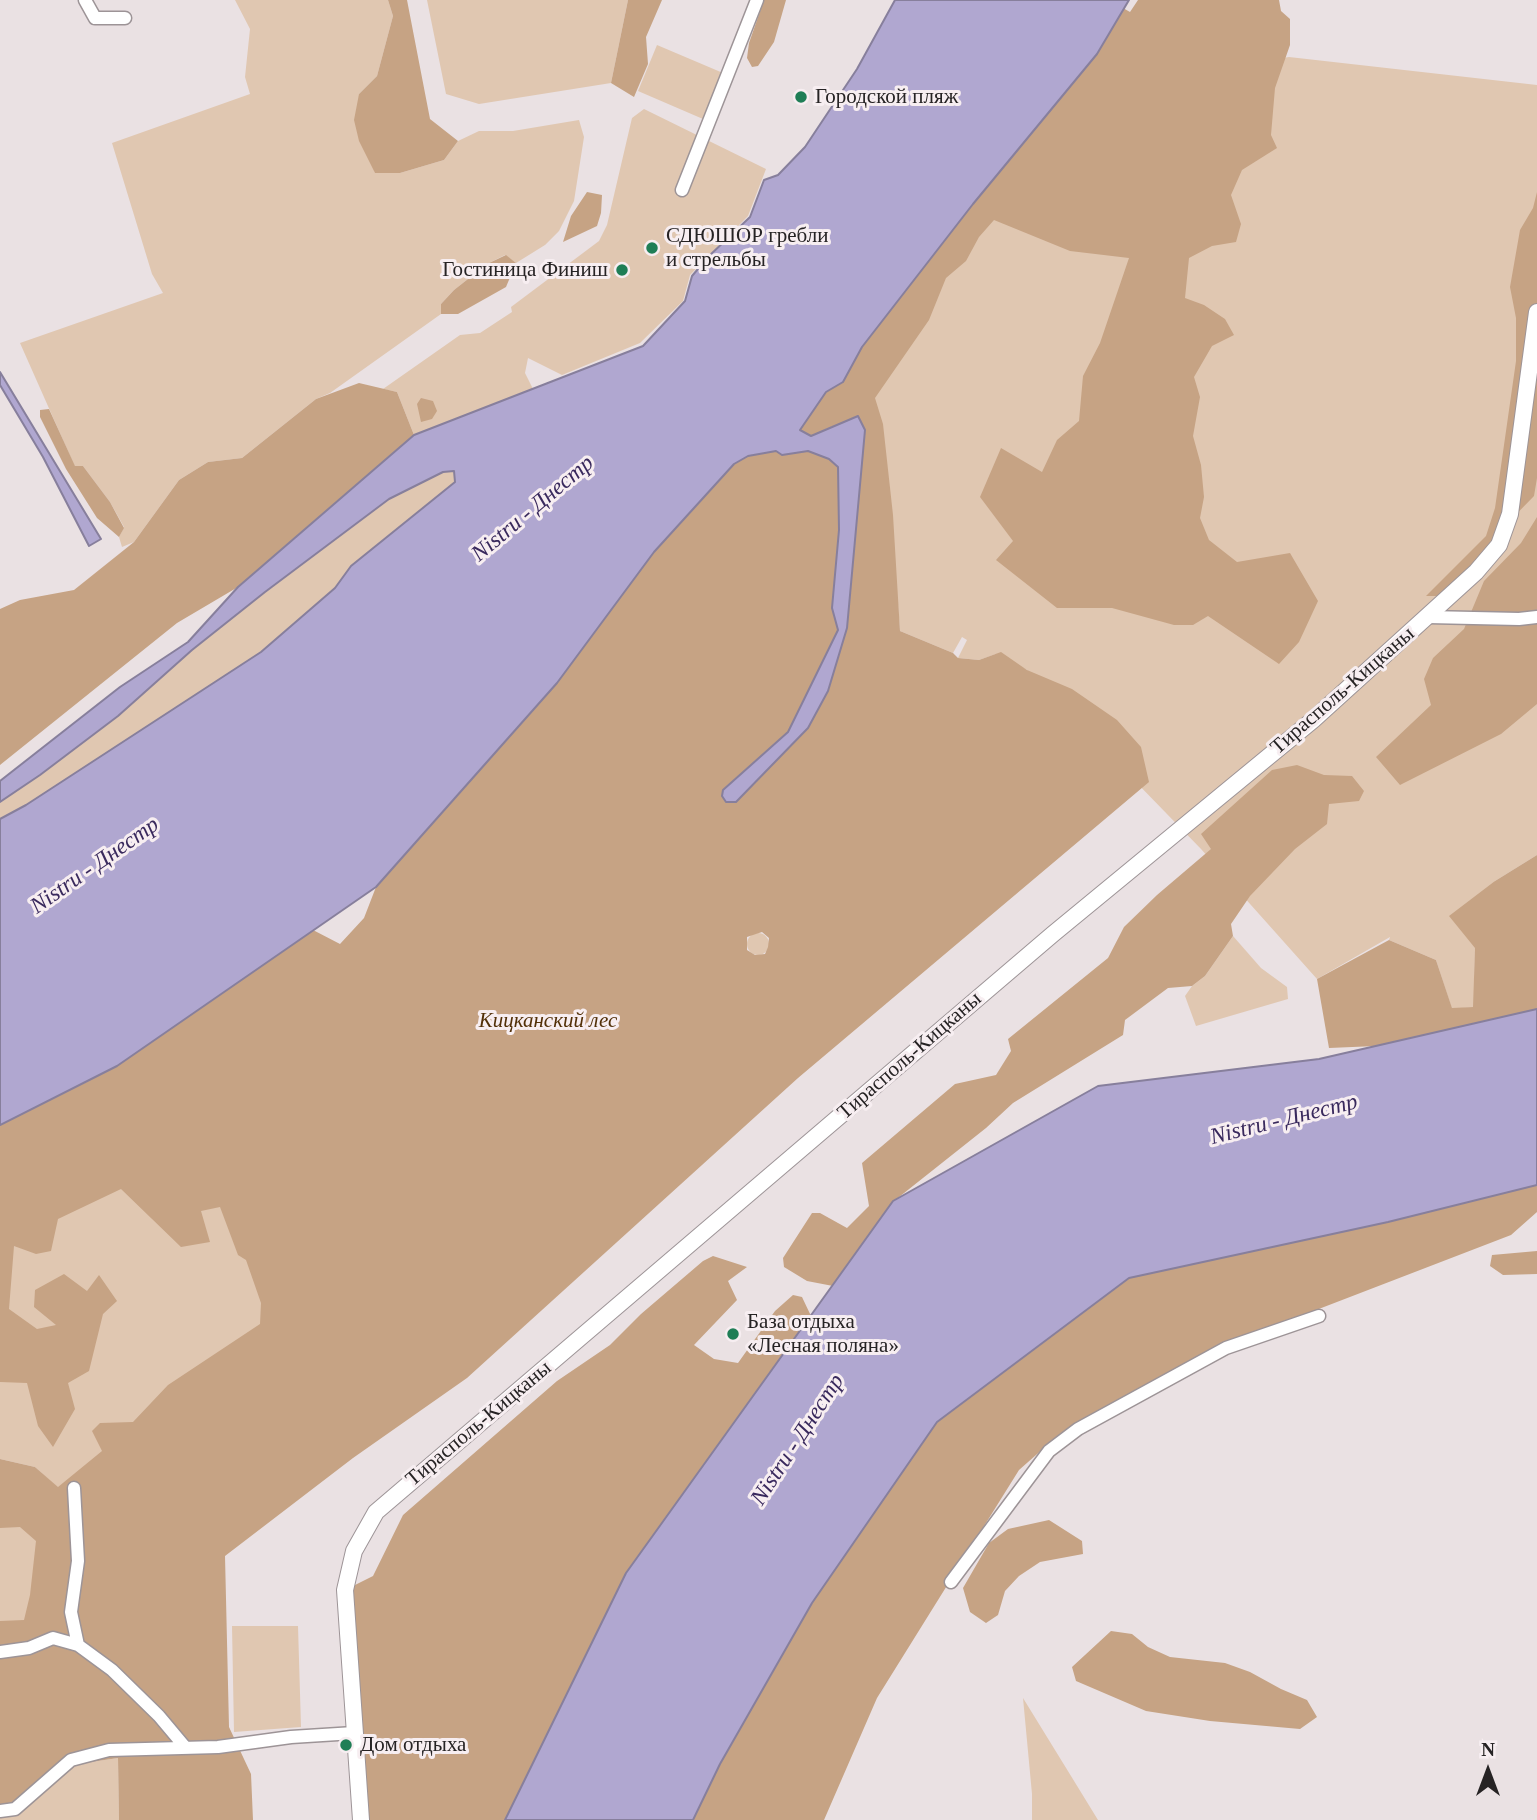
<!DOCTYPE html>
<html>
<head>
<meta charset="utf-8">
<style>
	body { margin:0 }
	#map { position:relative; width:1537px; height:1820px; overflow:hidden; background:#eae1e3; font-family:Georgia,serif }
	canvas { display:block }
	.north { position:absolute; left:1453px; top:1736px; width:70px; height:70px; -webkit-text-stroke:5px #f7eef1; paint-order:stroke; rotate:0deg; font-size:19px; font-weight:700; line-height:28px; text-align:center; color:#262324 }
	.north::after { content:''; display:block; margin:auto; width:24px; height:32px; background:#262324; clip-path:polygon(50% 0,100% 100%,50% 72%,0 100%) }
</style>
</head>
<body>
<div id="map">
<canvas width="1537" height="1820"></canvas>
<div class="north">N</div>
</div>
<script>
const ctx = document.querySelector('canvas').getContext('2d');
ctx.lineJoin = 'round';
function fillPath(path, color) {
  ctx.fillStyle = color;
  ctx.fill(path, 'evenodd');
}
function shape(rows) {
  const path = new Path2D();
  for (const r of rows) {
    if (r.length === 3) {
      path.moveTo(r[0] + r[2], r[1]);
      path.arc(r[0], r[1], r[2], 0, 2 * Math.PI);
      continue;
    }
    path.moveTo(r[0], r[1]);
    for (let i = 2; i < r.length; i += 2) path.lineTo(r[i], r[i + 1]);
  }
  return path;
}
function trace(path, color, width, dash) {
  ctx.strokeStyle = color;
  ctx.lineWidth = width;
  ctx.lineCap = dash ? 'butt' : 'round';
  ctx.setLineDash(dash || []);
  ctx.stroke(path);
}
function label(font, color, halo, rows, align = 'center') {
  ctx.font = font + ' Georgia,serif';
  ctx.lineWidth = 6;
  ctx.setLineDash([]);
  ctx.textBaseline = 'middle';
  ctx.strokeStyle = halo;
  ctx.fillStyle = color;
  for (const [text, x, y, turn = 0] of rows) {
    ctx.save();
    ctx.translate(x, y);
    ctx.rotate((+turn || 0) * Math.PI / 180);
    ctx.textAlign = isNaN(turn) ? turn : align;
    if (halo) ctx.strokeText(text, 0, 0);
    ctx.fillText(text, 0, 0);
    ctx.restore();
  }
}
fillPath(shape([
	[235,0,388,0,393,16,377,76,359,94,375,173,400,173,444,160,458,141,479,131,513,131,579,120,584,137,574,201,559,231,545,245,516,263,505,255,487,264,454,290,441,304,441,314,330,393,316,399,242,458,208,462,179,480,134,542,122,547,119,537,124,527,110,502,83,466,75,467,20,343,163,293,152,274,112,143,250,94,245,77,250,29],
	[427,0,628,0,611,83,479,104,446,94],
	[657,45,723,73,703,119,638,91],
	[1289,57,1537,85,1537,855,1495,881,1475,948,1474,1007,1452,1009,1436,960,1389,940,1390,937,1317,979,1201,849,1027,670,996,654,979,660,958,658,967,640,962,637,953,653,900,631,898,605,847,628,865,430,826,392,973,204,1252,63],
	[644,109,766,169,748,216,690,275,683,301,640,343,562,375,528,358,525,373,533,389,414,435,397,392,383,389,460,335,480,333,512,312,511,307,599,241,607,225,632,118],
	[454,471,455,482,351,566,336,588,261,652,26,805,0,819,0,802,40,775,118,716,192,650,265,592,389,499,443,472],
	[758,944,11],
	[1233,936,1261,968,1287,987,1288,999,1196,1026,1185,996,1192,986,1205,976],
	[218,1161,275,1320,58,1488,35,1467,0,1459,0,1233,118,1186],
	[0,1504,54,1506,41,1620,0,1630],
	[232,1626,298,1626,301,1727,234,1732],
	[1023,1698,1071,1776,1098,1820,1032,1820,1032,1794],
	[118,1758,119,1820,0,1820,0,1817,20,1811,78,1764]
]), '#e0c7b1');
fillPath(shape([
	[388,0,407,0,430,119,458,141,444,160,400,173,375,173,359,141,354,120,359,94,377,76,393,16],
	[628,0,662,0,646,37,648,64,634,97,611,83],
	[764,0,786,0,774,42,758,66,752,67,747,58,749,43],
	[1138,0,1279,0,1281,11,1290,19,1290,45,1275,88,1271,135,1277,148,1242,170,1231,195,1241,224,1236,242,1212,246,1189,258,1185,298,1204,305,1225,319,1234,335,1212,346,1194,377,1200,397,1193,436,1201,465,1204,497,1200,518,1209,540,1237,562,1290,553,1318,601,1299,642,1279,664,1208,616,1193,625,1174,625,1112,608,1057,608,996,560,1013,541,980,497,1001,448,1042,472,1057,440,1079,421,1083,376,1100,343,1129,258,1070,251,994,220,979,237,966,261,946,278,929,320,875,398,883,424,893,515,900,631,953,653,958,658,979,660,1001,652,1027,670,1072,689,1117,720,1141,747,1149,782,798,1078,467,1378,353,1458,225,1556,229,1727,251,1774,253,1820,119,1820,118,1758,78,1764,20,1811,0,1817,0,1621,24,1620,30,1595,36,1541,20,1527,0,1528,0,1459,35,1467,58,1487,102,1451,92,1431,100,1423,133,1422,168,1385,260,1324,261,1303,246,1260,238,1255,220,1207,201,1211,210,1242,181,1247,121,1189,58,1219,51,1251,36,1254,14,1246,9,1309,37,1329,56,1325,34,1307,35,1290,64,1274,87,1291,99,1275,117,1301,103,1314,89,1371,68,1383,75,1409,53,1447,38,1426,27,1383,0,1382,0,1125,117,1065,313,930,340,944,364,918,376,887,557,683,654,552,734,464,748,456,776,451,783,455,808,451,829,459,838,467,839,530,832,608,838,630,865,430,833,426,811,436,800,430,826,392,843,382,862,347,973,204,1097,54,1123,8,1130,12],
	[762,932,769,938,768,947,765,954,755,955,747,950,747,937],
	[587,192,602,195,601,213,597,226,563,242,571,216],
	[1537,192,1537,478,1534,496,1494,537,1471,569,1441,596,1426,596,1486,536,1495,508,1516,361,1516,318,1510,287,1520,230,1533,208],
	[506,255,516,263,506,287,458,314,441,314,441,304,454,290,487,264],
	[359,383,397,392,414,435,238,587,177,623,0,765,0,609,20,600,74,590,134,542,179,480,208,462,242,458,316,399],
	[421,398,433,401,437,411,432,419,421,422,417,404],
	[49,409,75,466,83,466,110,502,124,528,119,537,97,518,66,469,40,417,40,410],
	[1537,517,1537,704,1501,734,1400,785,1376,757,1431,705,1424,679,1433,658,1464,629,1484,581,1521,543],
	[1297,765,1324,775,1352,776,1364,791,1359,801,1329,804,1327,824,1295,849,1250,896,1231,924,1233,936,1205,976,1192,986,1168,988,1125,1020,1123,1035,1013,1103,986,1128,894,1201,833,1286,807,1281,784,1267,783,1258,812,1213,820,1213,847,1228,869,1206,862,1163,955,1084,996,1075,1011,1051,1008,1039,1108,958,1124,927,1157,895,1211,849,1201,834,1272,770],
	[1537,855,1537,1009,1376,1046,1329,1048,1317,979,1389,940,1436,960,1452,1008,1473,1007,1475,948,1449,916,1495,881],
	[1537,1185,1537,1212,1511,1235,1233,1342,1061,1433,1019,1470,877,1698,824,1820,693,1820,720,1764,812,1603,937,1422,1129,1278,1388,1222],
	[1537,1251,1537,1274,1503,1275,1490,1266,1492,1255],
	[713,1256,747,1267,728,1281,737,1300,694,1345,714,1359,738,1363,775,1311,793,1295,802,1297,811,1316,626,1573,505,1820,361,1820,345,1590,373,1576,403,1515,557,1381,610,1345,641,1314,703,1261],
	[1049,1520,1082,1541,1083,1554,1040,1562,1019,1576,1005,1591,998,1615,986,1623,970,1612,963,1588,989,1543,1008,1529],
	[1111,1631,1132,1634,1148,1647,1170,1657,1225,1663,1250,1672,1281,1689,1307,1700,1317,1717,1300,1729,1210,1721,1146,1711,1076,1681,1072,1667]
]), '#c6a384');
const water = shape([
	[895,0,1129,0,1097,54,973,204,862,347,843,382,826,392,800,430,811,436,858,416,865,430,847,628,828,691,808,728,736,802,726,802,722,796,723,790,788,732,838,630,832,608,839,530,838,467,829,459,808,451,782,455,776,451,748,456,734,464,654,552,557,683,376,887,117,1066,0,1125,0,819,26,805,261,652,335,588,351,566,455,482,454,471,443,472,389,499,265,592,192,650,118,716,40,775,0,802,0,781,120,687,188,642,238,587,414,435,643,346,685,301,692,276,709,256,750,217,764,180,778,175,805,147,857,69,895,0],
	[0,372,101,539,89,546,43,457,0,385,0,372],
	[1537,1009,1537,1185,1388,1222,1129,1278,937,1422,812,1603,720,1764,693,1820,505,1820,626,1573,893,1201,1098,1086,1319,1059,1537,1009]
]);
fillPath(water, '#b0a7d0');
trace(water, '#877f9c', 2);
const minor = shape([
	[85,0,95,18,125,18],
	[682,190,757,0],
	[1428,617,1519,619,1537,617],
	[74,1488,78,1561,71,1612,78,1645],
	[951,1582,1049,1451,1078,1429,1226,1348,1319,1316],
	[0,1652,29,1648,53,1638,78,1645,112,1670,159,1716,185,1747],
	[0,1811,15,1809,71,1760,109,1750,218,1747,291,1737,354,1733]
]);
const tertiary = shape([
	[361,1820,345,1590,354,1551,376,1512,1053,934,1313,720,1476,572,1499,545,1510,514,1537,312]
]);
trace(minor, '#9d9497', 15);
trace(tertiary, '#9d9497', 18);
trace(minor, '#fff', 12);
trace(tertiary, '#fff', 16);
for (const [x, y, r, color] of [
	[801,97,7,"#1f7e56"],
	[652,248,7,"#1f7e56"],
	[622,270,7,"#1f7e56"],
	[733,1334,7,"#1f7e56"],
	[346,1745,7,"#1f7e56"]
]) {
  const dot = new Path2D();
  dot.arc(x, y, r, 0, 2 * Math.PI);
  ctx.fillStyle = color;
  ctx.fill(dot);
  trace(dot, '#f7eef1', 2.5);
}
label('21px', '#262324', '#f7eef1', [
	["Городской пляж",815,97],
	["СДЮШОР гребли",666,236],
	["и стрельбы",666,260],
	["Гостиница Финиш",608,270,"right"],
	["База отдыха",747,1322],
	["«Лесная поляна»",747,1346],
	["Дом отдыха",360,1745]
], 'left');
label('21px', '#262324', '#f7eef1', [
	["Тирасполь-Кицканы",1343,691,-41],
	["Тирасполь-Кицканы",910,1056,-41],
	["Тирасполь-Кицканы",479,1424,-40]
]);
label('italic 21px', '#523008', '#f7eef1', [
	["Кицканский лес",548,1021]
]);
label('italic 23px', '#39295d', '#f7eef1', [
	["Nistru - Днестр",533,509,-40],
	["Nistru - Днестр",95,866,-35],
	["Nistru - Днестр",1284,1120,-14],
	["Nistru - Днестр",798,1440,-57]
]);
</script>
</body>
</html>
